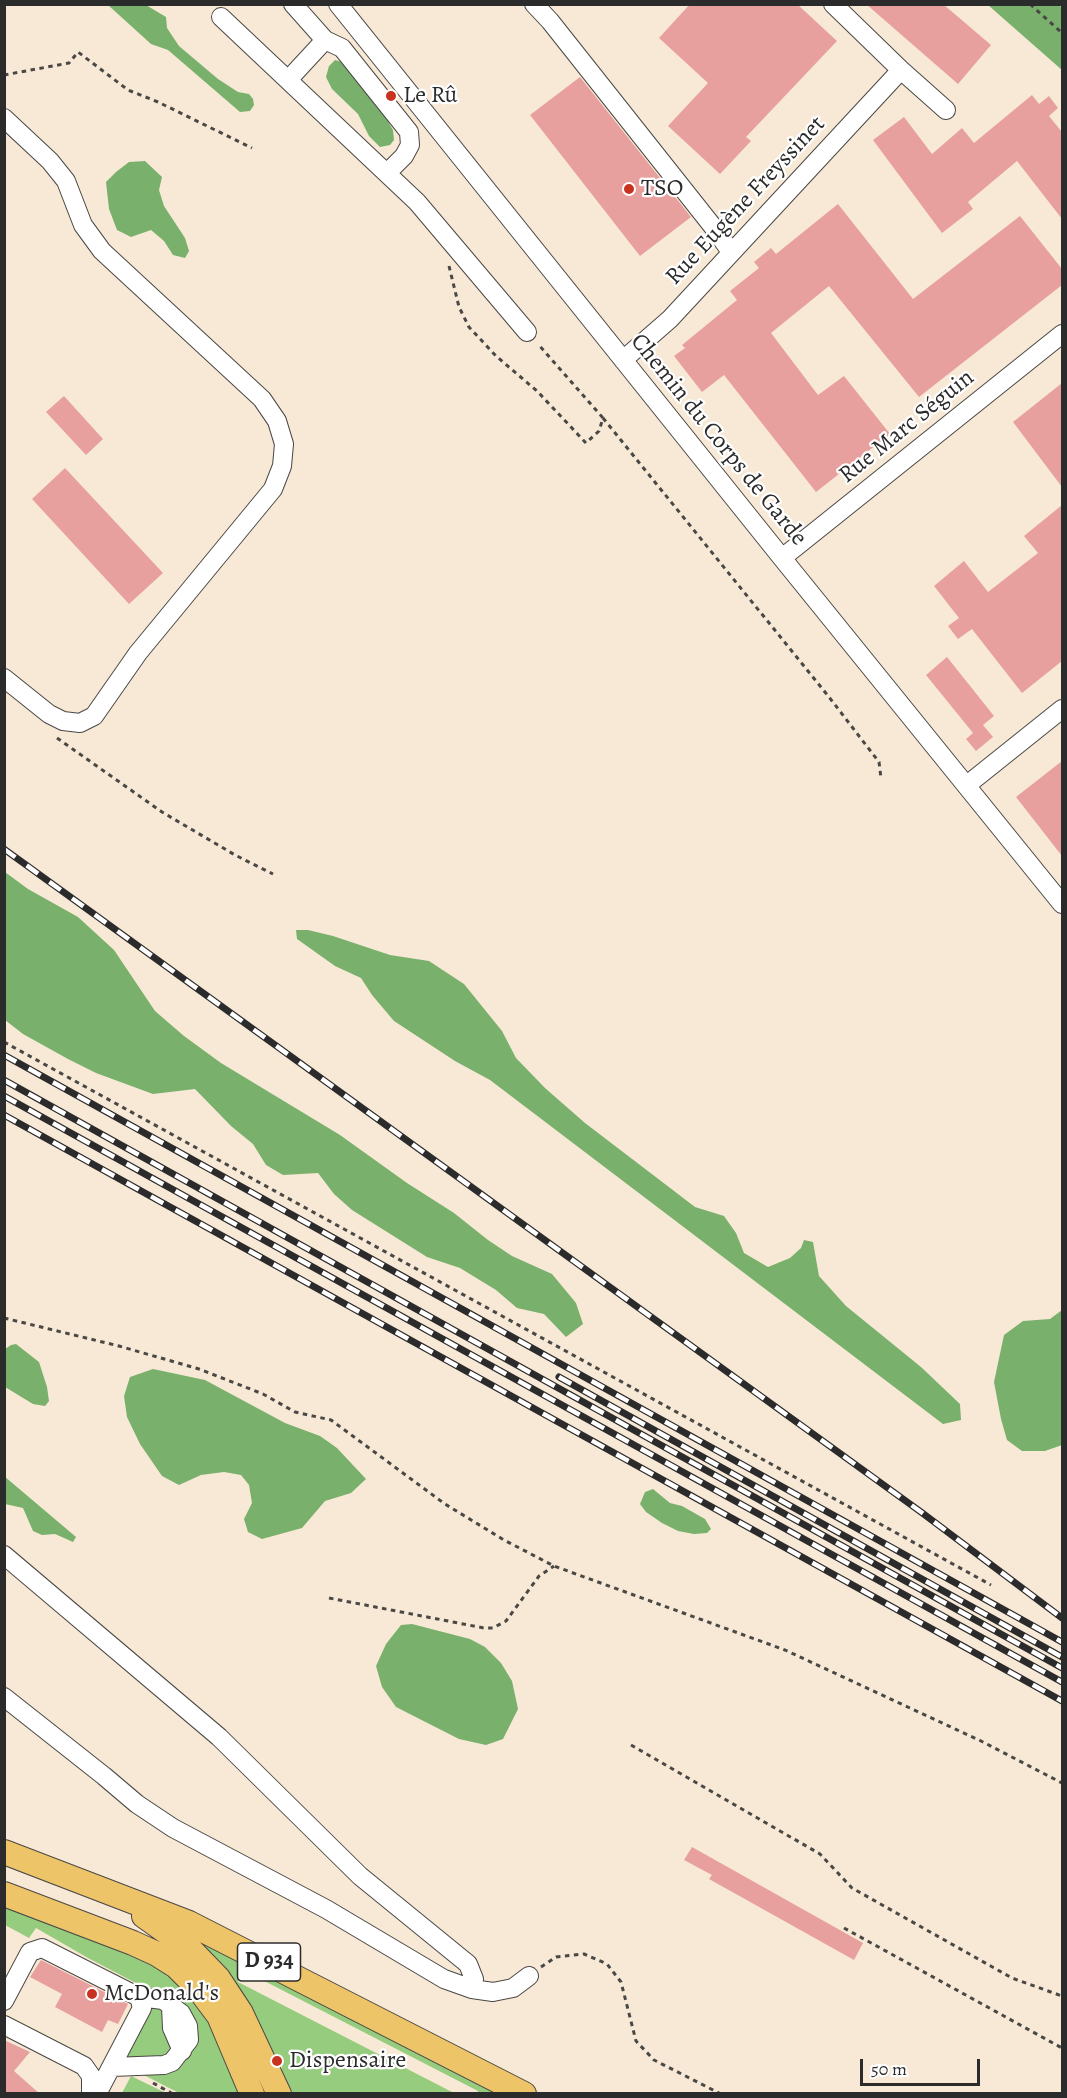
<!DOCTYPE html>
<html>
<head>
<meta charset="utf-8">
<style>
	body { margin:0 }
	#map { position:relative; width:1067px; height:2098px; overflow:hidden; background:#f8e9d6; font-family:Alegreya,serif }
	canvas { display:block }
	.frame { position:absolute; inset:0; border:6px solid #2b2b2b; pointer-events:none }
	.scale { position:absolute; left:860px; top:2059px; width:120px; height:27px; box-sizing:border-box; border:3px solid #2b2b2b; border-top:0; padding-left:8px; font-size:18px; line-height:21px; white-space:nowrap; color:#2b2b2b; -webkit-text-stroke:4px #fff; paint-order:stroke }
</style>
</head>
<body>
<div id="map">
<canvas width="1067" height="2098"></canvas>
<div class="frame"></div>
<div class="scale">50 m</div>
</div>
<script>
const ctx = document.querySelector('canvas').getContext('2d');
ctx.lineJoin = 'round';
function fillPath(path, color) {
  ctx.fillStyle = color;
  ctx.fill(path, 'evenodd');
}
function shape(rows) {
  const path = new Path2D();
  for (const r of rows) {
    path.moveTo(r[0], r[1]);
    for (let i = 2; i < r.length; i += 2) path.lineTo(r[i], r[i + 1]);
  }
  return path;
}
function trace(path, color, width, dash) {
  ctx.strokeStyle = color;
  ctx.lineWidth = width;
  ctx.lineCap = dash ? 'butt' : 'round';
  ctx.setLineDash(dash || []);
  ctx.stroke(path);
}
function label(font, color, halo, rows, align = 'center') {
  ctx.font = font + ' Alegreya,serif';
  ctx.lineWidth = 4.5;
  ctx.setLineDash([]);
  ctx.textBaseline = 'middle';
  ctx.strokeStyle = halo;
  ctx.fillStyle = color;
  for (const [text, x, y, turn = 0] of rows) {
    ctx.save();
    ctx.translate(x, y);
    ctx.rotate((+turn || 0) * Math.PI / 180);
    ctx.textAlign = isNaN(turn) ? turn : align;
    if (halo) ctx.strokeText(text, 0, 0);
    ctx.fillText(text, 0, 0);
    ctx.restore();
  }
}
fillPath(shape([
	[4,1898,129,1946,193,1989,246,2093,179,2093,134,2070,191,2048,153,1992,88,1958,36,1928,29,1938,5,1925],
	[177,1924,514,2093,477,2093,478,2091,243,1970,238,1982,454,2093,291,2093,281,2072,282,2066,277,2055,274,2056],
	[152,2001,164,2006,173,2040,171,2056,120,2063],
	[131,2076,166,2093,122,2093]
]), '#96cc7d');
fillPath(shape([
	[1058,4,1062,8,1062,70,988,5],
	[108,5,146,5,166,17,167,28,179,46,218,79,238,92,249,94,253,99,254,105,250,111,240,112,168,50,151,44],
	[335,60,342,62,383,113,393,130,394,140,390,145,380,147,369,136,358,114,332,89,326,77,329,66],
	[145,161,162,177,159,190,164,206,185,238,189,251,185,258,173,255,164,241,151,230,131,237,117,230,109,209,106,182,116,172,129,162],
	[5,872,28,889,78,917,114,950,155,1011,184,1036,221,1063,340,1135,407,1183,454,1213,488,1240,512,1256,552,1274,576,1303,583,1324,566,1337,544,1314,517,1308,496,1290,460,1268,427,1257,352,1210,334,1194,318,1173,283,1175,266,1165,253,1144,231,1126,195,1089,153,1094,96,1073,68,1059,23,1034,5,1020],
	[296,930,308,930,333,936,390,955,429,961,464,984,502,1031,516,1058,545,1088,585,1123,695,1207,724,1216,736,1233,744,1253,768,1267,790,1258,801,1248,804,1240,813,1242,819,1276,846,1306,921,1367,960,1404,961,1420,943,1424,490,1080,455,1061,394,1021,372,995,361,978,335,966,297,939],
	[1062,1310,1062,1445,1045,1451,1022,1451,1007,1440,1001,1419,994,1382,1004,1335,1023,1321,1050,1319],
	[16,1344,39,1362,47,1387,49,1401,45,1406,33,1404,5,1387,5,1349,11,1345],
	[153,1369,205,1380,285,1423,320,1436,337,1448,366,1479,351,1493,325,1501,302,1528,262,1539,248,1532,244,1519,252,1503,249,1485,241,1475,224,1472,201,1475,179,1485,162,1476,140,1444,127,1417,124,1396,130,1377],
	[4,1476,76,1537,73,1542,55,1534,42,1535,33,1531,23,1508,5,1504],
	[653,1489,670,1503,682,1506,705,1519,711,1529,707,1533,694,1534,678,1531,662,1523,646,1512,640,1504,645,1492],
	[412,1624,470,1639,485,1647,501,1663,512,1681,518,1709,503,1739,486,1745,459,1739,396,1707,382,1687,376,1666,386,1644,401,1625]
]), '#78b06c');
fillPath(shape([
	[690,4,797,4,837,41,746,137,751,141,720,174,668,126,708,83,659,38],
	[866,4,943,4,991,45,958,84],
	[580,77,691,217,640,256,530,115],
	[1032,95,1039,104,1049,96,1058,108,1049,116,1062,132,1062,219,1017,161,968,202,973,209,942,233,873,140,904,117,932,154,962,128,974,143],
	[838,204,913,299,1020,216,1062,269,1062,285,919,397,829,286,771,333,818,395,844,376,890,434,816,492,724,375,702,392,674,356,685,348,682,345,737,300,730,291,759,268,754,262,771,248,776,254],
	[1062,383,1062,487,1013,422],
	[64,396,103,439,86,455,46,412],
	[65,468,163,573,129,604,32,499],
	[1062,505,1062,661,1022,693,972,629,958,639,948,626,959,618,934,586,964,561,988,592,1038,553,1024,536],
	[947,657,994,716,983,725,993,737,976,751,966,739,973,733,926,675],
	[1062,761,1062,856,1016,797],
	[692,1847,863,1943,854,1960,709,1879,712,1875,684,1860],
	[41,1960,128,2004,118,2024,108,2020,102,2032,55,2007,62,1994,30,1977],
	[4,2040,30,2052,14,2071,40,2094,4,2094]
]), '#e7a09d');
const minor = shape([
	[338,4,782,558,1062,904],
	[534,4,550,21,714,228,731,252],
	[833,4,901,70,946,110],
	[221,17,417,202,527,332],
	[325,40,342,48,409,132,410,145,404,156,387,173],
	[288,80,325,40,293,4],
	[4,118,50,161,66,181,83,225,102,251,262,399,277,421,284,444,282,466,273,489,138,653,94,716,80,723,63,721,49,714,4,678],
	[623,360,670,319,901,70],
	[782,558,1062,334],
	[967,785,1062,709],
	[4,1555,219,1737,360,1876,468,1964,474,1979,472,1989],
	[4,1697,104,1776,137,1804,173,1828,326,1909,444,1979,472,1989,493,1992,513,1988,529,1976],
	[4,2001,30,1952,42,1948,139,1997,142,2008,97,2094],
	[171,2006,172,2028,182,2051],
	[4,2025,84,2066,91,2076,91,2094],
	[112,2067,164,2065,172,2062,189,2040,188,2026,181,2013,163,2000,139,1997]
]);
const major = shape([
	[4,1852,189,1923,524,2094],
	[4,1894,133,1943,157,1954,176,1966,198,1988,219,2016,252,2094],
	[144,1916,189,1948,218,1978,241,2013,279,2094]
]);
trace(minor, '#4a4845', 20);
trace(major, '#4a4845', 26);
trace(shape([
	[1030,4,1062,33],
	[4,75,69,63,78,52,128,90,158,102,252,148],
	[449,266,459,307,469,327,496,356,537,391,586,443,599,431,603,418,538,344],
	[603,418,829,697,879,762,881,778],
	[57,738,162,812,235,855,273,874],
	[4,1042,991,1585],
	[4,1318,119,1346,199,1369,263,1394,295,1412,331,1420,445,1504,504,1540,554,1566,785,1650,981,1741,1062,1783],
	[329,1598,484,1628,493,1628,506,1621,539,1576,554,1566],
	[631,1745,820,1854,852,1888,1012,1978,1062,1996],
	[844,1928,1062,2048],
	[541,1967,556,1957,584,1954,607,1964,621,1982,636,2041,654,2060,721,2094],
	[153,2083,173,2094]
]), '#4a4845', 3, [4.5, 4.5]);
trace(minor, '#fff', 18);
trace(major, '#eec469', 24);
const rail = shape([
	[4,849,921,1512,1062,1618],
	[4,1055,1062,1642],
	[4,1080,1062,1668],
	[4,1096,1062,1682],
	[4,1115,1062,1701],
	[559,1377,1062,1657]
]);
trace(rail, '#2b2b2b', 7);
trace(rail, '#fff', 4.5, [14]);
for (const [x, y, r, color] of [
	[391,96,6,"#c8321e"],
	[629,189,6,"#c8321e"],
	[92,1994,6,"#c8321e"],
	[277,2061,6,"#c8321e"]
]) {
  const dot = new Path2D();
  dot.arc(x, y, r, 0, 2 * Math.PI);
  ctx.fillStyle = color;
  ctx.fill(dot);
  trace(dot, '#fff', 2);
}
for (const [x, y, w] of [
	[269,1962,63]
]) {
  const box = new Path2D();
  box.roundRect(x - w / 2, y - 19, w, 38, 4.5);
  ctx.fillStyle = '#fff';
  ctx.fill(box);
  trace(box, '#2b2b2b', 1.5);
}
label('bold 22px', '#2b2b2b', null, [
	["D 934",269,1962]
]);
label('24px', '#2b2b2b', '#fff', [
	["Le Rû",403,96],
	["TSO",641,189],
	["McDonald's",104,1994],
	["Dispensaire",289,2061]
], 'left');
label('24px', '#2b2b2b', '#fff', [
	["Rue Eugène Freyssinet",746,201,-47],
	["Rue Marc Séguin",907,427,-39],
	["Chemin du Corps de Garde",718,440,51]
]);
</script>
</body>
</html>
